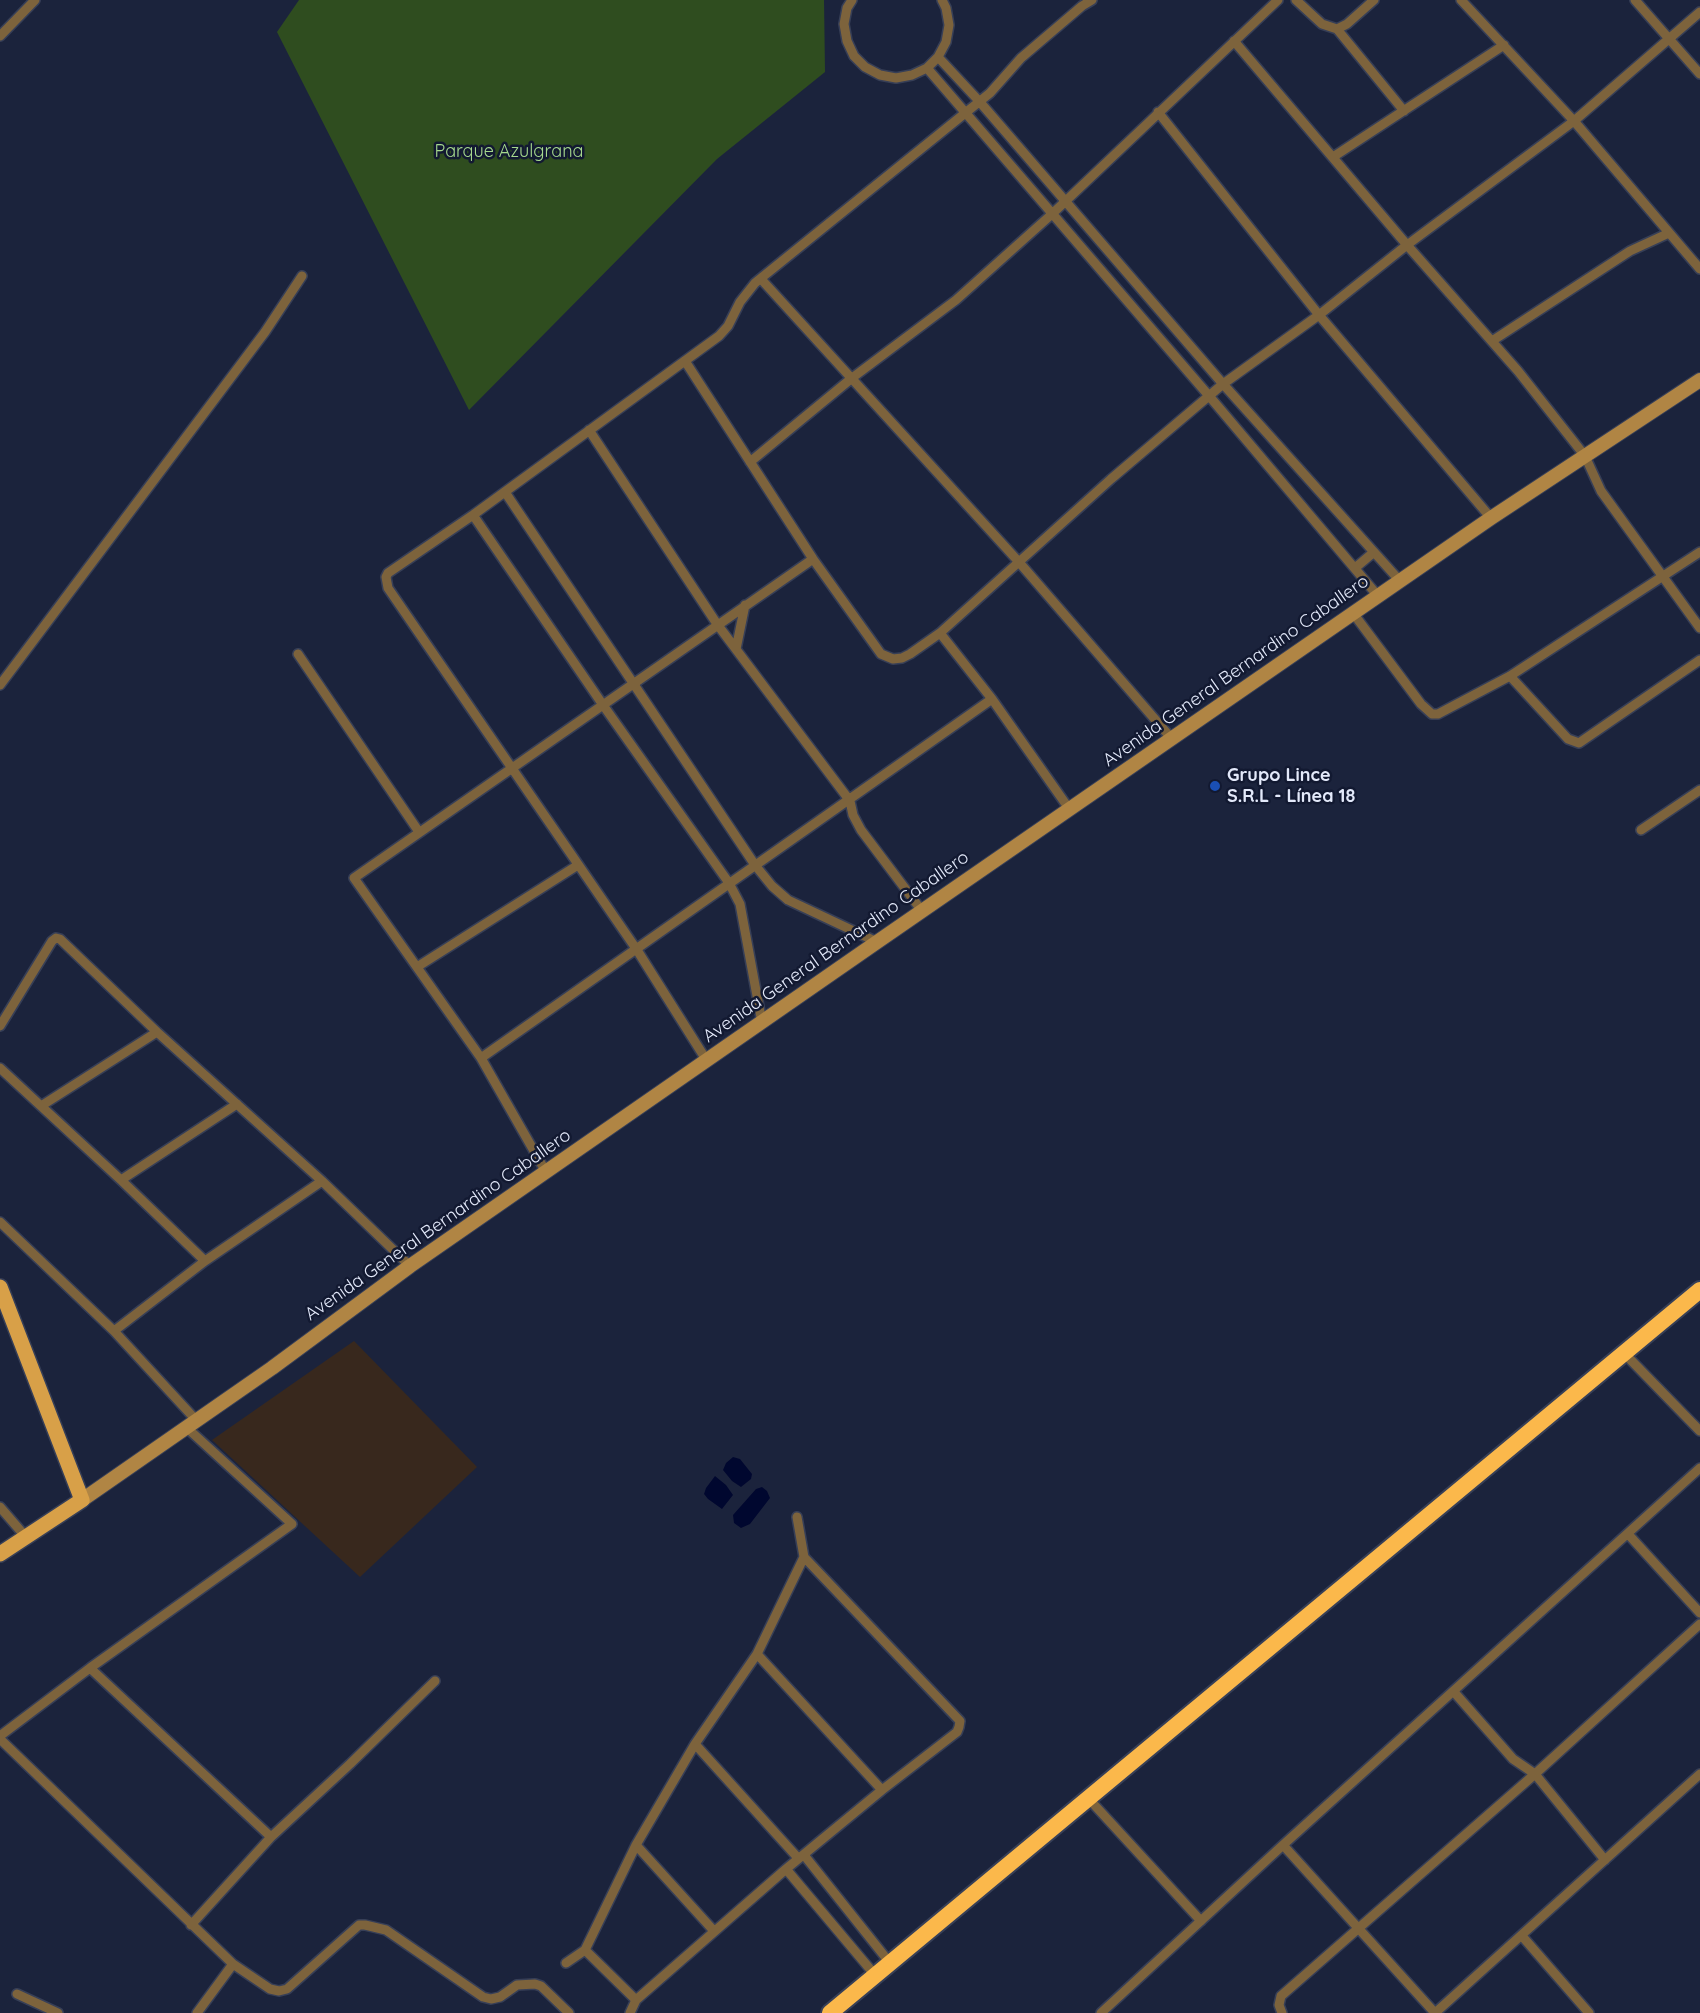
<!DOCTYPE html>
<html>
<head>
<meta charset="utf-8">
<style>
	body { margin:0 }
	canvas { display:block; background:#1b233c }
</style>
</head>
<body>
<canvas width="1700" height="2013"></canvas>
<script>
const ctx = document.querySelector('canvas').getContext('2d');
ctx.lineJoin = 'round';
function fillPath(path, color) {
  ctx.fillStyle = color;
  ctx.fill(path, 'evenodd');
}
function shape(rows) {
  const path = new Path2D();
  for (const r of rows) {
    path.moveTo(r[0], r[1]);
    for (let i = 2; i < r.length; i += 2) path.lineTo(r[i], r[i + 1]);
  }
  return path;
}
function trace(path, color, width, dash) {
  ctx.strokeStyle = color;
  ctx.lineWidth = width;
  ctx.lineCap = dash ? 'butt' : 'round';
  ctx.setLineDash(dash || []);
  ctx.stroke(path);
}
function label(font, color, halo, rows, align = 'center') {
  ctx.font = font + ' Quicksand,sans-serif';
  ctx.lineWidth = 5;
  ctx.setLineDash([]);
  ctx.textBaseline = 'middle';
  ctx.strokeStyle = halo;
  ctx.fillStyle = color;
  for (const [text, x, y, turn = 0] of rows) {
    ctx.save();
    ctx.translate(x, y);
    ctx.rotate((+turn || 0) * Math.PI / 180);
    ctx.textAlign = isNaN(turn) ? turn : align;
    if (halo) ctx.strokeText(text, 0, 0);
    ctx.fillText(text, 0, 0);
    ctx.restore();
  }
}
fillPath(shape([
	[354,1341,477,1467,360,1577,212,1440]
]), '#38281d');
fillPath(shape([
	[299,0,824,0,825,72,717,159,469,410,277,32]
]), '#2f4d1f');
fillPath(shape([
	[733,1457,740,1459,752,1474,751,1479,741,1487,732,1481,723,1470,726,1463],
	[715,1476,726,1485,733,1495,722,1509,708,1499,704,1494,706,1488],
	[762,1487,767,1491,770,1498,750,1524,741,1528,734,1523,733,1515,756,1489]
]), '#00072f');
const street = shape([
	[852,0,847,8,844,24,847,41,854,56,865,67,880,75,896,78,912,75,927,68,938,57,946,42,949,25,946,8,942,0],
	[1296,0,1322,24,1337,29,1347,24,1374,0],
	[1461,0,1574,121,1700,269],
	[1635,0,1700,74],
	[1337,29,1404,111],
	[0,36,35,0],
	[1234,41,1407,245,1518,371,1585,456,1601,491,1700,628],
	[938,57,979,101,1223,384,1400,581],
	[927,68,1210,397,1378,596],
	[1158,112,1319,315,1491,518],
	[1333,157,1504,45],
	[761,279,1018,561,1172,739],
	[1492,341,1630,251,1669,233],
	[685,361,813,559,881,654,893,659,902,658,910,654,940,633,1111,479,1223,384,1319,315,1407,245,1574,121,1700,12],
	[589,430,717,624,850,801,853,815,861,830,922,911],
	[750,462,852,378,956,300,1052,214,1278,0],
	[505,492,755,865,772,886,788,900,877,942],
	[473,515,603,705,729,883,740,904,762,1023],
	[1355,568,1374,552],
	[1353,613,1421,704,1432,714,1438,714,1510,676,1700,552],
	[940,633,992,699,1070,810],
	[736,649,745,605],
	[298,654,419,832],
	[1510,676,1568,739,1579,743,1700,660],
	[0,685,265,332,302,276],
	[1641,830,1700,790],
	[417,967,578,865],
	[0,1026,52,941,56,938,60,939,157,1032,322,1181,410,1266],
	[481,1058,992,699],
	[707,1061,637,950,388,588,386,577,388,573,473,515,719,336,728,326,740,302,755,283,990,93,1021,58,1082,6,1092,0],
	[0,1068,121,1180,205,1261],
	[41,1106,157,1032],
	[546,1172,481,1058,354,878,813,559],
	[121,1180,237,1104],
	[0,1222,114,1331,196,1420],
	[114,1331,205,1261,322,1181],
	[1623,1352,1700,1431],
	[0,1507,25,1536],
	[1628,1534,1700,1613],
	[757,1654,882,1790],
	[90,1668,271,1837,191,1925],
	[1454,1692,1513,1759,1535,1774,1605,1860],
	[0,1736,90,1668,292,1524,186,1427],
	[0,1739,233,1964,270,1989,279,1991,287,1989,359,1925,365,1925,386,1930,483,1997,491,1999,500,1997,517,1985,535,1984,541,1986,569,2013],
	[695,1744,798,1858],
	[1088,1798,1201,1921],
	[271,1837,350,1764,435,1681],
	[636,1845,714,1931],
	[1283,1845,1435,2013],
	[804,1855,890,1963],
	[786,1869,875,1975],
	[1522,1936,1589,2013],
	[585,1950,636,2000],
	[566,1963,585,1950,636,1845,695,1744,757,1654,804,1557,797,1517],
	[17,1994,58,2013],
	[197,2013,233,1964],
	[630,2013,636,2000,786,1869,882,1790,957,1732,959,1727,960,1721,804,1557],
	[1101,2013,1283,1845,1700,1468],
	[1282,2013,1279,2005,1281,1996,1535,1774,1700,1624],
	[1435,2013,1700,1774]
]);
const secondary = shape([
	[82,1500,272,1368,410,1266,877,942,1491,518,1700,380]
]);
const primary = shape([
	[0,1287,82,1500,0,1554]
]);
const highway = shape([
	[830,2013,1700,1290]
]);
trace(street, '#373f57', 12);
trace(secondary, '#373f57', 16);
trace(primary, '#373f57', 18);
trace(highway, '#373f57', 20);
trace(street, '#7d633c', 9);
trace(secondary, '#b08544', 14);
trace(primary, '#d8a048', 15);
trace(highway, '#fbb84b', 16);
for (const [x, y, r, color] of [
	[1215,786,6,"#1a4fb4"]
]) {
  const dot = new Path2D();
  dot.arc(x, y, r, 0, 2 * Math.PI);
  ctx.fillStyle = color;
  ctx.fill(dot);
  trace(dot, '#121931', 2);
}
label('18px', '#a6d98d', '#121931', [
	["Parque Azulgrana",509,152]
]);
label('18px', '#e3e9fa', '#121931', [
	["Avenida General Bernardino Caballero",1236,671,-35],
	["Avenida General Bernardino Caballero",836,947,-35],
	["Avenida General Bernardino Caballero",438,1225,-35]
]);
label('bold 18px', '#e3e9fa', '#121931', [
	["Grupo Lince",1227,776],
	["S.R.L - Línea 18",1227,797]
], 'left');
</script>
</body>
</html>
